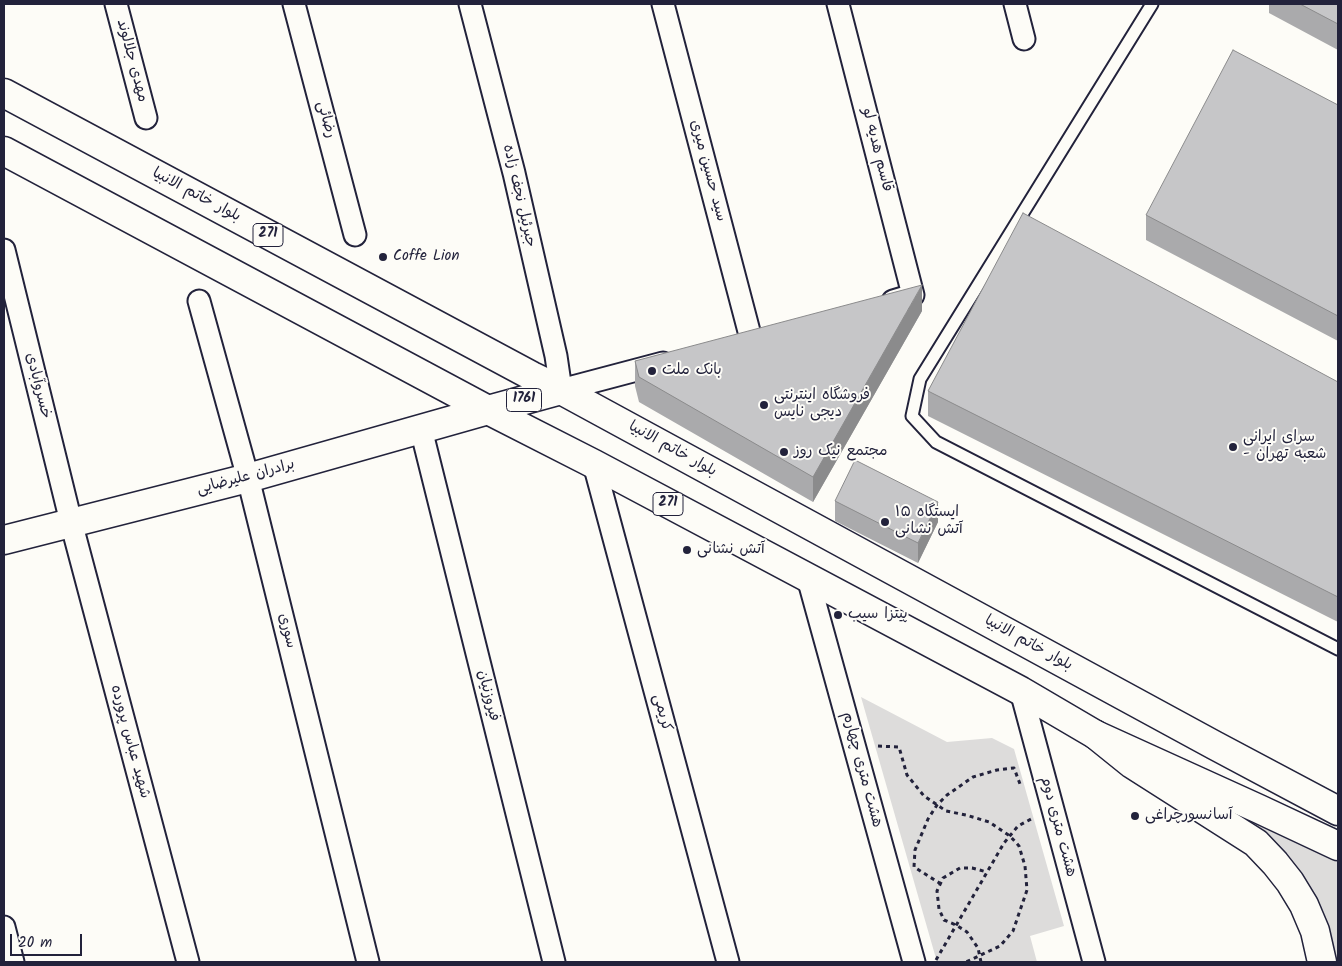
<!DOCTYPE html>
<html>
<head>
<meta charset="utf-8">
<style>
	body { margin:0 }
	#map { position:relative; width:1342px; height:966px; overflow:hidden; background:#fdfcf7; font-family:Kalam,sans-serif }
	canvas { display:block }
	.frame { position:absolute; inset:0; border:5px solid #22223b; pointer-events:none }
	.scale { position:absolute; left:10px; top:934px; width:72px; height:22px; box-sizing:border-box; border:2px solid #22223b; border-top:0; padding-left:6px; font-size:15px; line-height:18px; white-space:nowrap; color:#22223b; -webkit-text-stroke:4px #fdfcf7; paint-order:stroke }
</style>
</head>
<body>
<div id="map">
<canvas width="1342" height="966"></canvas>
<div class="frame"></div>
<div class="scale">20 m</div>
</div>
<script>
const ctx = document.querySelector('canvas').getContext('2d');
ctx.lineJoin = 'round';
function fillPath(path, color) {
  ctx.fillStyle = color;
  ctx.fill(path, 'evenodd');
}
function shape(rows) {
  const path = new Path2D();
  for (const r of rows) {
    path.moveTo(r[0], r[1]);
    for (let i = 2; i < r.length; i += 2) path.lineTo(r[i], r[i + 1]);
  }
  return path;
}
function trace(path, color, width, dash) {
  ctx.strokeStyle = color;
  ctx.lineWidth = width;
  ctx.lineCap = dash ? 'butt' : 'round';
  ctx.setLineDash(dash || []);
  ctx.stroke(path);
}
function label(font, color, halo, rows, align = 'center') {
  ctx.font = font + ' Kalam,"Playpen Sans Arabic",sans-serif';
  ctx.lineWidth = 4;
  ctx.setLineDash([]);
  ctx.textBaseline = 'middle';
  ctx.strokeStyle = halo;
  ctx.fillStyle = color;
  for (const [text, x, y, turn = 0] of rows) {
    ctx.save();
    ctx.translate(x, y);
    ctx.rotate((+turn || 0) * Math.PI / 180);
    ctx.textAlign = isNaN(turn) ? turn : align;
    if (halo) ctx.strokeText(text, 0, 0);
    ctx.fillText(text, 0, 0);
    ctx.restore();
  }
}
fillPath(shape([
	[861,697,947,742,992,738,1014,749,1064,926,1030,936,1037,962,937,962],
	[1248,817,1338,860,1338,962,1337,962,1331,936,1324,913,1304,877,1291,860]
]), '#dddcdb');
const service = shape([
	[1152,4,920,379,912,416,936,442,1338,649]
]);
const minor = shape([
	[116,4,146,118],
	[294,4,355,235],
	[470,4,514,173,556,356,561,390,663,363],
	[663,4,751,339],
	[838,4,913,295,893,301],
	[1015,4,1024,39],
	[4,250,71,522,188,962],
	[199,301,248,478,368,962],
	[421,429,554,962],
	[594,464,728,962],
	[808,578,914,962],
	[1021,691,1094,962],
	[4,927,13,962]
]);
const secondary = shape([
	[4,540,248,478,488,410]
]);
const primary = shape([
	[4,93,532,376,561,390,1214,745,1338,811],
	[4,151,488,410,594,464,1021,691,1096,735,1259,809,1338,846],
	[488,410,561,390]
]);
const trunk = shape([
	[1096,735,1132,764,1256,843,1275,863,1290,882,1304,905,1315,931,1322,962]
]);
trace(service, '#22223b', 15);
trace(minor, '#22223b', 25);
trace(secondary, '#22223b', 31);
trace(primary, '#22223b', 31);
trace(trunk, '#22223b', 31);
trace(shape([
	[878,746,899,747,907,775,924,796,946,811,966,815,989,822,1010,836,1019,846,1025,866,1027,890,1013,931,1000,946,966,962],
	[941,884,914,867,915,850,928,819,937,805,947,795,973,777,997,770,1014,768,1020,784],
	[936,960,1004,843,1018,826,1033,818],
	[981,962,978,948,967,932,956,925,944,920,939,909,937,891,943,878,960,868,972,868,987,872]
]), '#22223b', 3, [4, 4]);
trace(service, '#fdfcf7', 11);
trace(minor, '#fdfcf7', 21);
trace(secondary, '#fdfcf7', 28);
trace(primary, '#fdfcf7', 28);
trace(trunk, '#fdfcf7', 28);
fillPath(shape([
	[1269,4,1338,4,1338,50,1269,13],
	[1338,105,1338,341,1146,240,1146,215],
	[922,311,813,502,639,402,635,386,635,361],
	[1338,382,1338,622,928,416,928,391],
	[835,501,938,522,918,563,835,521]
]), '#aaaaac');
fillPath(shape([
	[922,285,922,311,813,502,813,477],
	[938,502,938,522,918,563,918,543]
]), '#8b8b8c');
const building = shape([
	[1300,4,1338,4,1338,24,1300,4],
	[1233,50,1338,105,1338,316,1146,215,1233,50],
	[1023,213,1338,382,1338,597,928,391,1023,213],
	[922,285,813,477,639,377,635,361,922,285],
	[855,460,938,502,918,543,835,501,855,460]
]);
fillPath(building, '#c6c6c8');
trace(building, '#8b8b8c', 1);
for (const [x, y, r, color] of [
	[383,257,5,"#22223b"],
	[652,371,5,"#22223b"],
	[764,405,5,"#22223b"],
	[1233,447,5,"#22223b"],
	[784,452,5,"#22223b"],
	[885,522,5,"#22223b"],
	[687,550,5,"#22223b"],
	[838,615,5,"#22223b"],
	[1135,816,5,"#22223b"]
]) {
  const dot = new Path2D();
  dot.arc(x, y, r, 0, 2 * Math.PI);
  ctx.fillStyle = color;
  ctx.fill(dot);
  trace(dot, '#fdfcf7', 2);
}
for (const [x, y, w] of [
	[268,235,30],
	[524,400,35],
	[668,504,30]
]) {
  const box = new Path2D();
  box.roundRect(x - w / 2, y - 11.5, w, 23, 4);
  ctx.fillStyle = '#fdfcf7';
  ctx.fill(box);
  trace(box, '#22223b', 1);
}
label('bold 14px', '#22223b', null, [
	["271",268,235],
	["1761",524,400],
	["271",668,504]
]);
label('15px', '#22223b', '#fdfcf7', [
	["مهدی جلالوند",131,61,75],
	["رضائی",325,120,75],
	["قاسم هدیه لو",876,150,76],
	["سید حسین میری",707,171,75],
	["بلوار خاتم الانبیا",196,196,28],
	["جبرئیل نجف زاده",518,196,77],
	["خسروآبادی",37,386,76],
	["بلوار خاتم الانبیا",672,450,29],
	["برادران علیرضایی",246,478,-15],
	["سوری",286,631,76],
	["بلوار خاتم الانبیا",1028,644,29],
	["فیروزنیان",487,696,76],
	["کریمی",661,713,75],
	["شهید عباس پرورده",129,742,75],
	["هشت متری چهارم",861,770,75],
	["هشت متری دوم",1057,827,75]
]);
label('15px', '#22223b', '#fdfcf7', [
	["Coffe Lion",393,257],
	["بانک ملت",662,371],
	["فروشگاه اینترنتی",774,396],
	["دیجی نایس",774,413],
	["سرای ایرانی",1243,438],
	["- شعبه تهران",1243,455],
	["مجتمع نیک‌ روز",794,452],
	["ایستگاه ۱۵",895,513],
	["آتش نشانی",895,530],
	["آتش نشانی",697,550],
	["پیتزا سیب",848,615],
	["آسانسورچراغی",1145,816]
], 'left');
</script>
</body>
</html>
